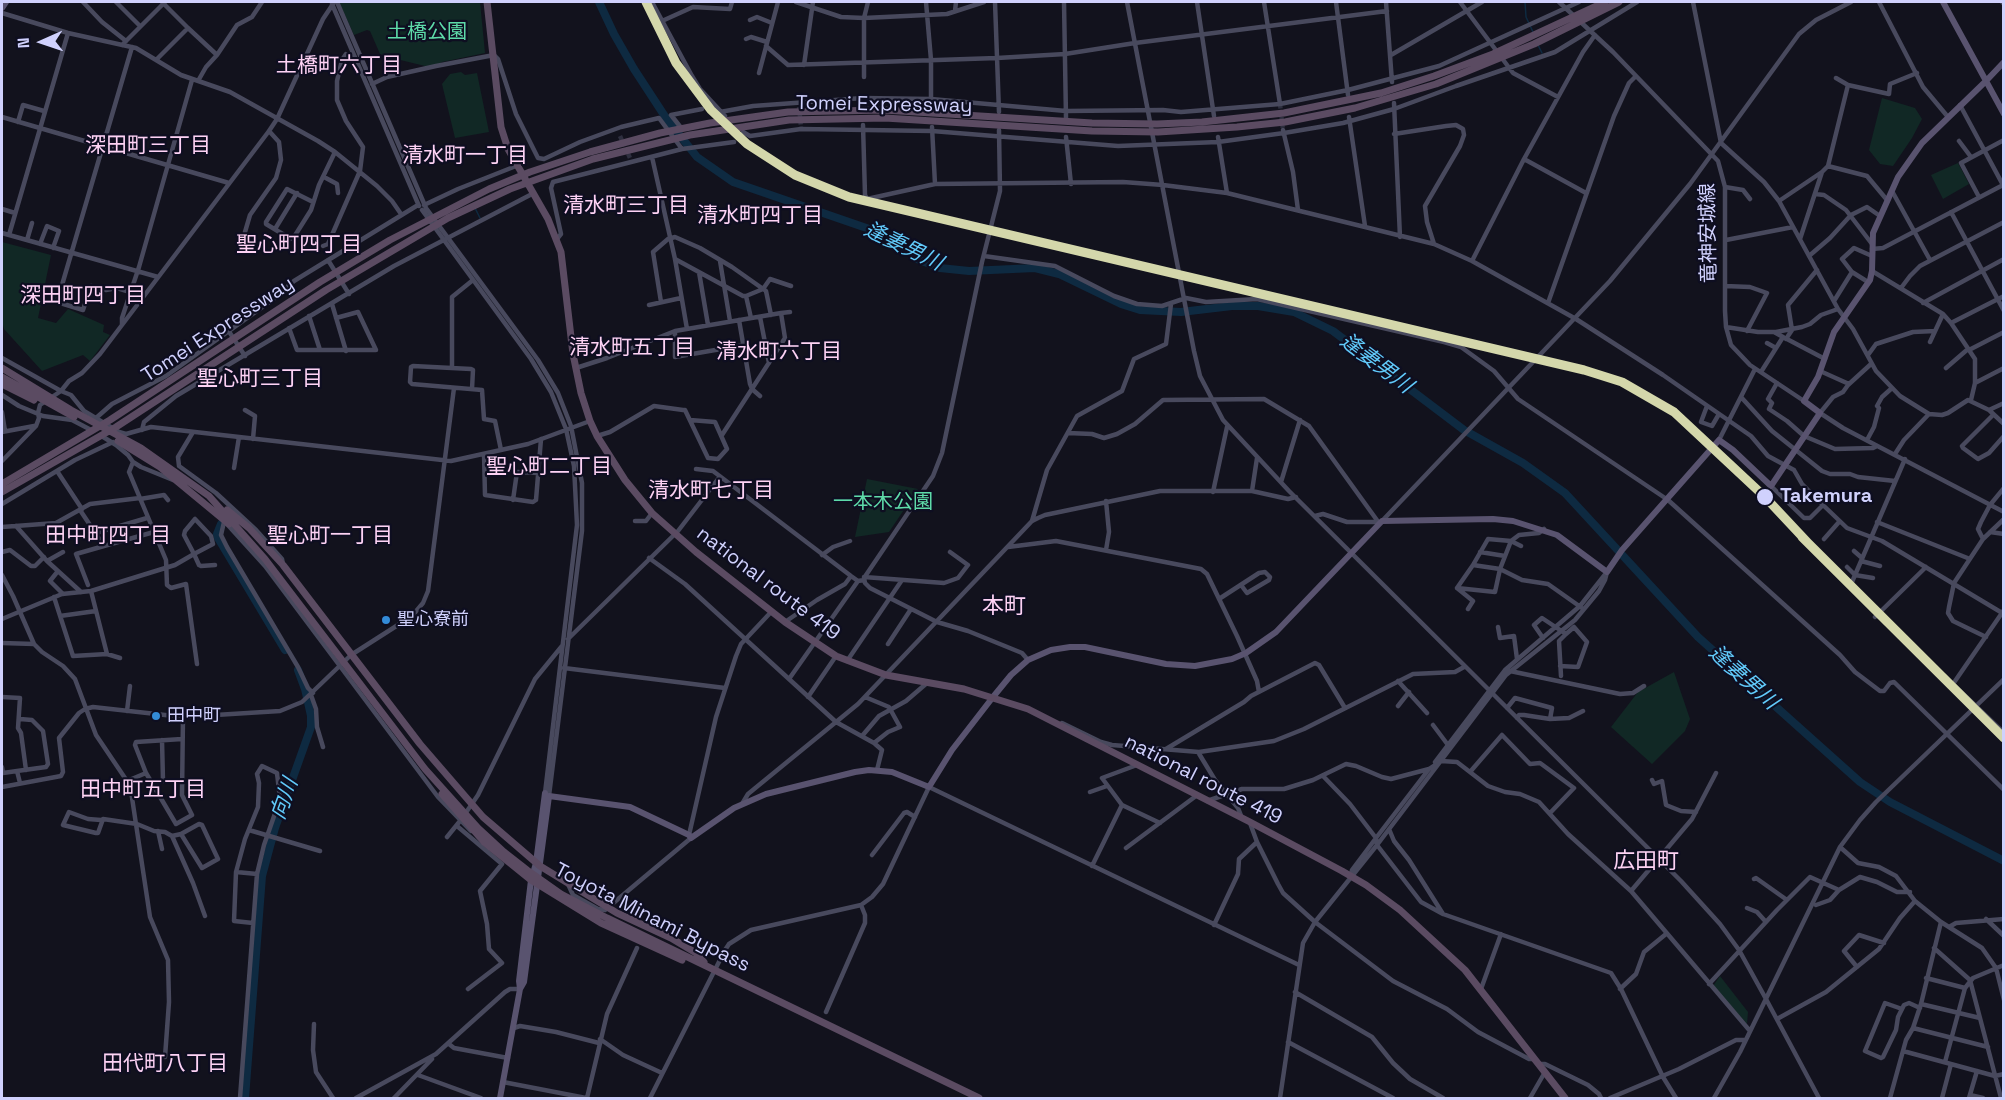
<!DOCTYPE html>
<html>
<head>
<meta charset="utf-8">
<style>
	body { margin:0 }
	#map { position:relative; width:2005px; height:1100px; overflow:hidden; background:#12121d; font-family:"Space Grotesk",sans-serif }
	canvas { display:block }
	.frame { position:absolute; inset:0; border:3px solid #d0d1fd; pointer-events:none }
	.north { position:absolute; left:12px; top:12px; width:60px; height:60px; -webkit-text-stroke:4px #0e0e21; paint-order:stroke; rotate:267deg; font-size:16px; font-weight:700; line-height:24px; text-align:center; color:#d0d1fd }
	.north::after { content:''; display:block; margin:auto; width:21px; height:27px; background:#d0d1fd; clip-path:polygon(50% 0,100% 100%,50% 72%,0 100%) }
</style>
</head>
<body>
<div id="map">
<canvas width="2005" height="1100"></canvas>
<div class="frame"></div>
<div class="north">N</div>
</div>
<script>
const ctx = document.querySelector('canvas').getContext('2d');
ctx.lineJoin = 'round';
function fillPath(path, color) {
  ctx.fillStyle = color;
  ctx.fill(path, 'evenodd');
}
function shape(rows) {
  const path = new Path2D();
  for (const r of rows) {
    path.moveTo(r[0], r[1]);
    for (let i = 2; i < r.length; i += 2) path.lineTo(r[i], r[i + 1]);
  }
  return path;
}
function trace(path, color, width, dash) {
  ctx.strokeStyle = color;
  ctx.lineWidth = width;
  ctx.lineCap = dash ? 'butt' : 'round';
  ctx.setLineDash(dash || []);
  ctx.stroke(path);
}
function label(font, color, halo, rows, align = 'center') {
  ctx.font = font + ' "Space Grotesk","Noto Sans JP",sans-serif';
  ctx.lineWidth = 4.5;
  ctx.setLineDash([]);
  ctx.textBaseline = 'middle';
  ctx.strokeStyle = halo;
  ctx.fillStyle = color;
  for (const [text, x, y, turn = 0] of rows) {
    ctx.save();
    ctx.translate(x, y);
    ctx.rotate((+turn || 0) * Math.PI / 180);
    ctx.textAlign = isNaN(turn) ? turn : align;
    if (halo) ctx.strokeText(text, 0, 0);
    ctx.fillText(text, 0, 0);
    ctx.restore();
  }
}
fillPath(shape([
	[339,2,480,2,485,53,442,62,436,66,425,66,384,56,380,54,370,31,367,30,354,35],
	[461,72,465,75,477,73,489,132,455,138,442,84,450,74],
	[1882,98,1915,108,1922,119,1912,138,1893,166,1880,164,1869,150],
	[1958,163,1969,184,1943,199,1931,175],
	[2,242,51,255,38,318,56,323,68,309,104,325,103,332,110,335,90,361,83,355,42,371,4,329,2,322],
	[867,479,918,489,889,532,855,537],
	[1674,672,1690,719,1685,731,1652,764,1611,727,1638,692],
	[1720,976,1748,1012,1747,1024,1713,986]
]), '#112825');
trace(shape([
	[1525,2,1526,17,1533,32],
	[1538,45,1542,53],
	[475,208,480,218]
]), '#0e2a41', 1.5);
trace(shape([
	[599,2,614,34,634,69,666,118,697,157,733,182,878,232,898,243,917,259,940,268,969,271,1035,268,1059,274,1121,304,1140,310,1181,312,1232,306,1258,306,1294,312,1333,331,1464,430,1523,463,1565,493,1698,637,1860,782,1890,802,2004,861],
	[221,524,217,534,218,538,285,650],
	[245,1098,262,876,275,828,311,727,311,716,305,689,298,670]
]), '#0e2a41', 8);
trace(shape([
	[1280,104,1283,130],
	[799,107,801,127],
	[863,113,864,104],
	[620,136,630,158]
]), '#2e2f3f', 4.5, [4.5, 2]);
trace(shape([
	[83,2,102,22,126,41],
	[116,2,140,26],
	[337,2,426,208,538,360,558,393,571,426,582,483,582,531,549,796],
	[652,2,692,76,700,89,725,116],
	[796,2,841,17,864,18,947,14,984,2],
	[926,2,931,60,931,106],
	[995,2,999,112],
	[1064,2,1066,118],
	[1127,2,1194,351,1200,376,1223,420,1289,491,1681,881,1720,924,1739,950,1766,999,1819,1098],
	[1197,2,1214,116],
	[1264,2,1280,104],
	[1336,2,1348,95],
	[1386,2,1392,82],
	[1460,2,1513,73,1558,97],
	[1559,2,1613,52,1718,161,1725,187,1725,311,1726,327,1731,345,1750,365,1804,401],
	[1693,2,1721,143,1764,182,1779,201,1838,309,1853,329,1876,371,1900,396,1929,414,1942,415,1948,413,1968,400,1989,410,2004,424],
	[1879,2,1923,87,1948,117],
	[2002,2,2004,4],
	[332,4,419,206],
	[955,11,956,2],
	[2,13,68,33,136,48,181,75,230,92,318,141,335,152,377,186,392,201,401,214],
	[750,20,757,17,772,23],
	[662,21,693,7,730,9,732,2],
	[188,28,217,55,206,67,198,81],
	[746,39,751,37,767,42],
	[122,45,165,2],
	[766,46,788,65,997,58,1065,54,1135,43,1387,11],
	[217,55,237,25,252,17,262,2],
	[1391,55,1482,2],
	[156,60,188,28,162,2],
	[804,65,813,2],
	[759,73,778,2],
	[864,77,864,18,868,2],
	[1836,78,1848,85,1889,94,1890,84,1917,73],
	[372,84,387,77,436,66,494,55,498,59,516,114,538,158,544,159,580,142,621,127,659,118,682,149],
	[1394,103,1400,237],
	[1960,105,2004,187],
	[720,112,753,106,863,98,931,99,1066,111,1163,110,1181,112,1280,104,1348,90,1439,66,1579,2],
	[2,117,229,183],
	[1349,117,1365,226],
	[18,122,23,105,44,111],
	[863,125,865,195,867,199,935,184,1123,182,1163,185,1227,193,1434,244,1472,261,1576,319,1663,375,1751,436,1768,456,1794,470,1802,484,1823,505],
	[932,127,935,184],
	[682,129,671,115,702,109],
	[999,130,1000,191,982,262,942,453,933,476,864,578,865,583,870,588,937,622,968,631,1022,653,1028,660],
	[1283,130,1293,172,1298,210],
	[743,132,750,136,801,129,932,131,1118,146,1218,142,1284,133,1343,123,1394,109,1456,86,1555,52,1637,2],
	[1394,134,1446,126,1456,125,1463,129,1464,135,1460,146,1425,206,1427,222,1434,244],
	[1066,137,1071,184],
	[1218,137,1227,193],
	[1959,141,1971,157],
	[652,157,675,259,687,329],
	[1524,159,1586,193],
	[1828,166,1867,176,1887,200],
	[324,177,337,184,338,193],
	[1725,187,1743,190,1750,199],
	[1892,191,1930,260],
	[1815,194,1824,195,1846,210,1872,244],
	[1979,197,1961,163,2004,140],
	[1779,201,1822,172,1828,166,1848,85],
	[313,202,287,189,266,222,266,224,291,239,294,237,311,210,319,185,335,152],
	[424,205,458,189,516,166],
	[2,209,15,213],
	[422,210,531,359,551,392,566,429,574,466,577,525,545,793],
	[1951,212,2004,311],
	[275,229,297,193],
	[245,232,250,215,276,178,281,160,279,142,269,131],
	[2,233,158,277],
	[9,235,68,33],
	[557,239,561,234,551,188,553,182,682,149,734,142],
	[1800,239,1822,172],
	[27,240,32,223],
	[1726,240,1793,227],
	[40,244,47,226,59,231,53,248],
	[323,246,328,244,360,171,363,147,346,121,337,100,337,81,342,60,346,54],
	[1872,249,1883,248,2003,185],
	[984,256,1055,266,1114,296,1137,304,1162,306,1186,298,1206,302,1257,299,1444,342,1461,347,1494,371,1518,399,1668,500,1840,655,1855,672,1880,691,1884,691,1890,683,1894,682,2004,790],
	[1809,256,1830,238,1851,215,1867,207,1880,216],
	[675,259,743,296,746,296,763,289,770,279,791,286],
	[328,260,349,294],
	[720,261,730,321],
	[1472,261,1524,159,1583,52,1595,35],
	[1872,271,1943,314,1951,323,1975,359,1975,383,1971,400],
	[699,272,708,325],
	[1868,282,1852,272,1842,259,1854,248,1872,256],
	[1725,286,1750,287,1767,293,1747,331],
	[1901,288,1910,276,1920,266,2004,222],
	[130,292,117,288,106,290,91,286,83,310,57,302,132,47],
	[746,296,751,318],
	[1834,301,1852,272],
	[661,302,653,252,668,239,675,237,700,248,732,267,766,291,771,315],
	[1548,303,1614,116,1629,83,1636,76],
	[1923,303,2004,259],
	[332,304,346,351],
	[649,305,681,298],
	[781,313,790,312],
	[309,316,320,350],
	[760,317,769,363],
	[739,320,750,384,752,389,760,396],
	[1951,323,2004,296],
	[122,324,122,318,139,267,192,80],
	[1726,327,1758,332,1776,332,1802,327,1810,324,1821,315,1838,309],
	[289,328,297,350,376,350,358,312,336,318],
	[228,330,245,356],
	[675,331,675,357,744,345],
	[1785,338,1825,359],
	[1786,339,1792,330,1788,305,1817,270],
	[1930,342,1943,314],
	[1767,343,1776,348],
	[1969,350,2004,332],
	[1868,355,1876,344,1913,332,1935,331],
	[2,358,61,391,71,395,84,411,119,432,126,434,151,427,451,461,528,444,590,421],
	[1871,364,1848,385,1843,392,1833,397,1820,413,1843,428,2004,512],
	[452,368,452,297,473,280],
	[576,368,607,358,675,331,781,313,785,338,722,435],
	[1946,368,1968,349],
	[1820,371,1849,384],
	[1761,372,1783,337,1774,332],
	[1777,383,1768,399,1772,403,1769,409,1787,421,1804,436,1835,449,1873,448,1877,446],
	[1975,383,2004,368],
	[472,389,473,370,471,369,413,366,411,367,410,382,412,384,482,390,484,419,495,421,501,450],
	[2,395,19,406,43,416,72,420,93,431],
	[1741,397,1772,431,1822,471,1830,474,1850,474,1858,477,1895,481],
	[1707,406,1701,422,1712,426,1719,414],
	[245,410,255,416,253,439],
	[1989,410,2004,403],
	[2,412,5,431],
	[1993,415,1962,446,1963,448,1978,459,1989,453,2004,436],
	[96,418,112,404,166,376,271,301,294,281,418,205],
	[142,430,144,422,176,396,394,266,532,194],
	[2,432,34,426],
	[193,432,178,457,179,466,216,493,256,530,282,559,283,564],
	[1068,433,1092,434,1104,438,1117,434,1135,424,1163,400,1264,399,1309,426,1379,523],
	[100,435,116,445,128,455,133,462,141,467,173,480],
	[597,436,610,432,654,406,683,410,685,410,708,458,718,459,727,449,715,422,690,420],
	[1719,440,1755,369],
	[1867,440,1874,427,1879,408,1877,406,1882,397,1892,388],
	[484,454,485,495,533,502,536,500,541,439],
	[1895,454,1904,440,1929,414],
	[2,461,36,426,39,418,38,413,40,405,61,391,69,381,82,373,100,354,269,131,277,119,323,19,333,4],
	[133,462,129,472,166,560,167,585,171,588,186,584,197,664],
	[234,468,239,437],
	[696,469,713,471,851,576,858,581,864,580],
	[57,471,82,509],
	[1281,482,1300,420],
	[1771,486,1804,518,1810,518,1823,505,1847,528,1882,541,2004,614],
	[1252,491,1257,458],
	[1213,492,1227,427],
	[140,499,164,495,168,500],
	[513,500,517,472,539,473],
	[2,504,75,460,113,442],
	[80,510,104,546,154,532],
	[1315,516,1323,514,1347,522,1379,522],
	[635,521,646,521,652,513],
	[1032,521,1047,470,1077,416,1122,391,1134,359,1166,344,1171,304],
	[1382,521,1610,281,1690,184,1799,34,1816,20,1851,2],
	[224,522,221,535,227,547,298,667,308,688,313,693],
	[1877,522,1970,559],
	[226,523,265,566,438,797,471,831],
	[16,526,47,561,81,592],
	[2,527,56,523,90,504,140,498],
	[1544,529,1539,533,1519,535,1511,541,1488,539,1473,565,1500,569,1522,580,1548,584,1582,608],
	[1990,532,2004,534],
	[96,533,147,518],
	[1824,539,1839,522],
	[1983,539,1978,529,1981,522,1990,505,2004,488],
	[1008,547,1056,541,1201,569,1207,574,1237,636,1257,681,1259,692],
	[1106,550,1109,532,1106,501],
	[1854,551,1862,558],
	[2,552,10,550,31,566,35,566,44,557],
	[1480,552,1505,556],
	[822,555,833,547,850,541],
	[649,558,685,584,836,722,874,743,882,750,877,770],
	[47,561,63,552],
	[1861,561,1880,566],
	[1847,567,1855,575,1873,578],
	[58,571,50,581,63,594],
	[2,575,13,596,34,644,42,652,63,666,75,679,96,735,127,781,131,791,150,917,168,960,169,1002,165,1057],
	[864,577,944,583,958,578,968,565,950,552],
	[1852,582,1905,459],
	[88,585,76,554,104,546],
	[1457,588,1495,592,1500,569,1511,541,1521,546],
	[91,591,107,654],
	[54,597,73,656,107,654,120,658],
	[1219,599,1259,573,1265,572,1270,577,1269,580,1247,593,1241,585],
	[1468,609,1473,601,1457,588,1473,565],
	[2004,610,1953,684,2004,733],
	[60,616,96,611],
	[1875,617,1926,567],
	[2,619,62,594,91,591,175,565,194,554,213,544,211,536,195,519,185,531,184,535,194,554,199,565,201,566,215,565],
	[785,622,817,600,845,584,851,576],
	[1498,627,1500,638,1514,636,1517,659],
	[1986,637,1953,621,1948,613,1949,607,1954,583,1983,539,2004,519],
	[1543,638,1534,625,1542,618,1566,634,1559,641,1561,676],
	[568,639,678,531,718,479,722,479],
	[2,643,34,644],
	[888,644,911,609],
	[847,661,902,580],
	[1560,666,1578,667,1587,642,1574,627,1566,634],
	[564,668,725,688],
	[1510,671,1620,694,1633,693,1644,686],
	[789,679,858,581],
	[1398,681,1427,713],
	[311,695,316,709,317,727,323,747],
	[2,697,20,698,18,728,21,733,26,770],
	[808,697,836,656],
	[865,697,889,707,900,727,888,732,874,743],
	[1398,706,1409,692],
	[1507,708,1515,698,1552,708,1550,719],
	[127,711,130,686],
	[1517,718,1519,715,1524,715,1550,719,1569,718,1583,711],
	[1062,723,1101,742,1112,745,1199,752,1274,741,1304,729,1413,674,1455,672,1464,667],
	[1433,725,1448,745],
	[862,736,879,716,906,701,927,683],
	[162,740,163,781,181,780],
	[1166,749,1244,702,1251,696,1315,663,1319,665,1345,708],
	[1198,752,1215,780,1238,808,1242,818],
	[1435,762,1505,670,1580,606,1607,572],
	[2,767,3,773,17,771,20,783],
	[17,771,46,767,48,764,43,731,32,720,20,719],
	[1470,772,1502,735,1530,764,1540,763,1574,788,1550,813],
	[146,773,176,824,192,815,182,795,183,717],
	[1323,776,1350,804,1376,838,1377,845,1421,902,1443,914],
	[1652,780,1654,784,1662,781,1666,805,1681,811,1696,812],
	[127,781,146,773,135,745,136,742,182,739],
	[2,787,61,776,63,772,59,738,79,713,85,709,93,707,183,717,280,711,302,702,351,655,412,616,423,603,428,591,454,388],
	[1090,792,1107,786],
	[1207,801,1242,789,1284,789,1313,780,1346,764,1356,766,1382,777,1391,779,1429,769,1441,761,1457,762,1488,786,1505,792,1520,794,1539,802,1568,834,1631,891,1750,1031],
	[742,804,748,794,858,704,1032,521,1038,518,1045,515,1160,491,1252,491,1288,499,1296,497],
	[1122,805,1160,823],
	[465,814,478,795,535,679,562,646],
	[101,820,88,819,69,812,63,825,96,833,98,833,103,819,137,824,154,831,165,832,172,836,181,834,202,868,218,859,202,825,199,824,181,834],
	[1250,823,1257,842,1278,884,1283,893,1315,922,1393,981,1447,1009,1478,1032,1529,1059,1535,1059],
	[457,826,502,864,480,891,487,924,489,949,502,963,468,989],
	[1389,829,1394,841,1409,860,1443,914,1611,973,1621,989,1663,1077,1676,1098],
	[249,830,320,851],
	[158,831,162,849],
	[689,835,716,717,736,656,741,644,772,611],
	[172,836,193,883,205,916],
	[447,837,460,821],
	[1840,847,1858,863,1879,867,1896,876,1915,901,1941,922,1982,948,1996,968,2004,1000],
	[1126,848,1196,796],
	[872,855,904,813,907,812,915,817],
	[1092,866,1122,805,1102,778,1137,765],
	[236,872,257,874],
	[1351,875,1352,870,1376,838,1429,769],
	[1754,879,1756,878,1787,900],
	[568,884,573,895,598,909,605,910,691,838],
	[1631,891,1692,819,1716,773],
	[1816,905,1830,900,1839,890],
	[1747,908,1757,912,1766,922],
	[1986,919,2004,936],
	[1214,925,1238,874,1239,859,1257,842],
	[1949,927,1956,923,2004,919],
	[1934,948,1970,980,2001,1098],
	[1857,967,1844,951,1859,935,1884,943],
	[1926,978,1965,988],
	[1709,984,1777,910,1810,877,1839,890,1860,877,1877,882,1897,892,1910,892],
	[1481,989,1501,934],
	[1620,989,1636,974,1644,952,1666,934],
	[1295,992,1372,1037,1393,1063,1410,1079,1443,1098],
	[1921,1004,1980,1018],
	[1902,1009,1885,1003,1865,1051,1881,1058,1883,1057,1896,1030,1898,1017,1904,1005,1909,1003,1920,1008],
	[826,1012,865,923,865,915,861,905],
	[1777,1019,1826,992,1879,949,1900,918,1915,901],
	[314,1024,313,1050,316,1072,333,1098],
	[514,1028,520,1026,556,1032,599,1043],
	[1913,1028,1988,1047],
	[600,1039,623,1055,662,1073],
	[1288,1042,1393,1098],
	[449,1044,454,1048,508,1058],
	[1903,1051,1995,1076,2004,1074],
	[1945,1062,1965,988,1973,978,2004,965],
	[1539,1064,1545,1064,1588,1085,1599,1094,1601,1098],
	[418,1075,481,1098],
	[503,1082,586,1098],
	[1970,1095,1983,1098],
	[240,1098,257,874,264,845,280,799,277,773,262,766,257,774,259,783,258,807,245,839,236,872,234,921,253,923],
	[356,1098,436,1054,505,992,510,989,520,989],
	[394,1098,432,1059],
	[587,1098,607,1014,637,948],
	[650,1098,725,950,729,944,751,930,861,905,872,897,883,884,929,787,1299,965],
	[1280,1098,1303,943,1315,922,1377,845,1506,675,1575,620,1599,591,1605,580,1607,572],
	[1530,1098,1545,1072],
	[1610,1098,1679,1069,1736,1040,1745,1040],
	[1714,1098,1740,1052,1840,847,1860,820,1876,802,2004,679],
	[1890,1098,1906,1040,1913,1028,1921,1004,1941,922],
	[1942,1098,1951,1064],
	[1969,1098,1977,1071]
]), '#48495d', 4.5);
trace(shape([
	[1943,2,2004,114],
	[2,8,6,2],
	[520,989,524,982,549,796,630,807,689,835,691,838,734,808,766,794,855,772,869,770,892,772,929,787,952,750,993,697,1011,675,1028,660,1051,650,1070,647,1085,647,1166,664,1195,666,1232,659,1246,653,1276,632,1382,521,1493,519,1513,521,1557,535,1607,572,1622,550,1719,440,1733,450,1771,486,1820,413,1804,401,1818,377,1834,332,1870,280,1872,271,1873,233,1898,177,1922,143,1986,81,2004,62],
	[500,1098,520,989,519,981,531,880,536,863,545,793]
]), '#59536f', 6);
trace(shape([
	[487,2,501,127,508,149,548,219,561,252,573,354,581,393,590,421,597,436,625,480,652,513,696,552,785,622,836,656,886,675,964,689,1028,709,1250,822,1342,871,1366,885,1400,910,1465,970,1565,1098],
	[2,368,71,410,141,448,209,496,265,559,425,769,478,828,504,852,527,870,561,894,607,918,979,1098],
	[2,377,74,417],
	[2,384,34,400],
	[118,441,160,467,229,524],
	[2,484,110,420,320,282,390,240,489,189,530,172,590,152,660,133,710,123,788,112,884,110,1092,123,1157,124,1202,122,1284,113,1381,93,1434,76,1493,54,1605,2],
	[2,492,116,427,326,290,448,218,510,189,593,159,690,135,789,120,885,118,1092,131,1158,132,1237,127,1285,122,1355,108,1436,84,1534,44,1619,2],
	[227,510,249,528,283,565,420,744,483,817,540,866,617,913,671,938,696,953,704,962],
	[442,794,484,842,531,880,601,923,682,960]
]), '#5b4b62', 7);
trace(shape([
	[646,2,676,63,711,110,747,144,795,175,849,197,1584,370,1622,382,1674,412,1765,497,1810,545],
	[1802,537,2004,738]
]), '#d4d7ab', 9);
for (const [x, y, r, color] of [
	[1765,497,9,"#d0d1fd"],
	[386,620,5,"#338bd7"],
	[156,716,5,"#338bd7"]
]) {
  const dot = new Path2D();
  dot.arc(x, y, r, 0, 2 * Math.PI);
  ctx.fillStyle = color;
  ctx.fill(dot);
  trace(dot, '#0e0e21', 2);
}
label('18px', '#d0d1fd', '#0e0e21', [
	["聖心寮前",397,620],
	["田中町",167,716]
], 'left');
label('20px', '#5edba9', '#0e0e21', [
	["土橋公園",427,33],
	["一本木公園",883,503]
]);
label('20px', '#d0d1fd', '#0e0e21', [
	["Tomei Expressway",884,105,1],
	["竜神安城線",1709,233,-91],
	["Tomei Expressway",218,330,-33],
	["national route 419",768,584,37],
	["national route 419",1203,780,27],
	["Toyota Minami Bypass",652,918,27]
]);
label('bold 20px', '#d0d1fd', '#0e0e21', [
	["Takemura",1780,497]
], 'left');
label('21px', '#fdd2f4', '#0e0e21', [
	["土橋町六丁目",339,66],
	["深田町三丁目",148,146],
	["清水町一丁目",465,156],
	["清水町三丁目",626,206],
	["清水町四丁目",760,216],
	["聖心町四丁目",299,245],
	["深田町四丁目",83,296],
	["清水町五丁目",632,348],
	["清水町六丁目",779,352],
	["聖心町三丁目",260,379],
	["聖心町二丁目",549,467],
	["清水町七丁目",711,491],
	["田中町四丁目",108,536],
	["聖心町一丁目",330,536],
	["田中町五丁目",143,790],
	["田代町八丁目",165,1064]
]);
label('italic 21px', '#61cafa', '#0e0e21', [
	["逢妻男川",903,247,26],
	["逢妻男川",1376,364,37],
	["逢妻男川",1743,678,42],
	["向川",285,799,-70]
]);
label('22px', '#fdd2f4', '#0e0e21', [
	["本町",1004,607],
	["広田町",1646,862]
]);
</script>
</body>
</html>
